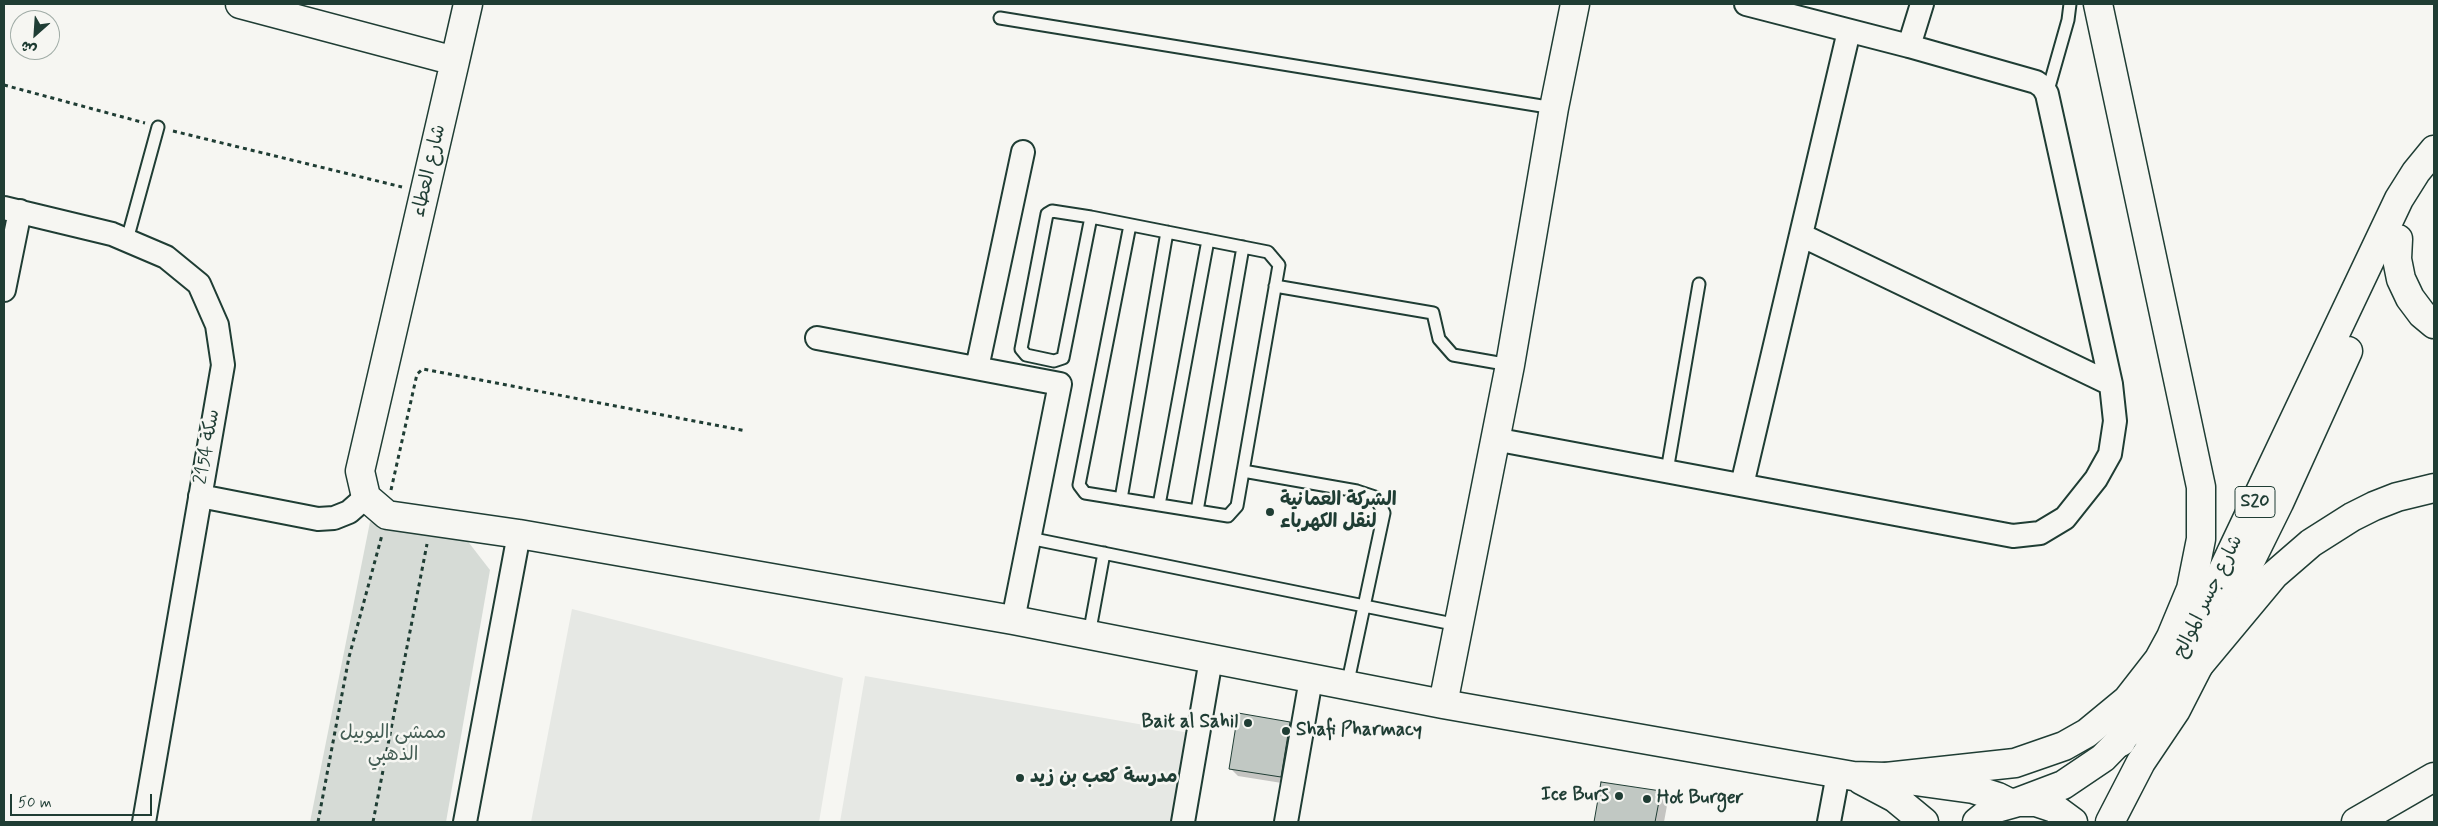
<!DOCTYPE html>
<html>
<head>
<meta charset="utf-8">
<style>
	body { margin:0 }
	#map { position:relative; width:2438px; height:826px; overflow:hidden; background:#f6f6f2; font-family:Mynerve,"Playpen Sans Arabic",sans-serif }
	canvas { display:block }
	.frame { position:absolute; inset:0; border:5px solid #1f3d34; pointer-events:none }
	.north { position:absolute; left:10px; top:10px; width:50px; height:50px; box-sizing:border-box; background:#f6f6f2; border:1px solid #a0aca6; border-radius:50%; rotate:206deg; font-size:14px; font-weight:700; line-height:20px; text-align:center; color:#1f3d34 }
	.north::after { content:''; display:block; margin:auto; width:18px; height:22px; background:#1f3d34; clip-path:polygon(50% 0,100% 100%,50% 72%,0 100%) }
	.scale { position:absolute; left:10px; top:794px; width:142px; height:22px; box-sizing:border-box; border:2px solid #1f3d34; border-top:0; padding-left:6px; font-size:15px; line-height:18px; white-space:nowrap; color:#1f3d34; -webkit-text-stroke:4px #f6f6f2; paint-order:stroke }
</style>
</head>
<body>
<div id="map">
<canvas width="2438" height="826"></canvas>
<div class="frame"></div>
<div class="north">ش</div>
<div class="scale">50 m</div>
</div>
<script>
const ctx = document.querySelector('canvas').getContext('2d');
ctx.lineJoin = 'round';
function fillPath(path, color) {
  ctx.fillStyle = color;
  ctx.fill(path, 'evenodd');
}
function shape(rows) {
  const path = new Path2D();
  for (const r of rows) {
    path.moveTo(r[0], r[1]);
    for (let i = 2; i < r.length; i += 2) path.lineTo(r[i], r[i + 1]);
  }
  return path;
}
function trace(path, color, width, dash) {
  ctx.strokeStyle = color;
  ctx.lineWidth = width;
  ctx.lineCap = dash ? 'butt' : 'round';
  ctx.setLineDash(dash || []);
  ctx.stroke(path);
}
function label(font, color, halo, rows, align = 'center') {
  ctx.font = font + ' Mynerve,"Playpen Sans Arabic",sans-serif';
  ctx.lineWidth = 5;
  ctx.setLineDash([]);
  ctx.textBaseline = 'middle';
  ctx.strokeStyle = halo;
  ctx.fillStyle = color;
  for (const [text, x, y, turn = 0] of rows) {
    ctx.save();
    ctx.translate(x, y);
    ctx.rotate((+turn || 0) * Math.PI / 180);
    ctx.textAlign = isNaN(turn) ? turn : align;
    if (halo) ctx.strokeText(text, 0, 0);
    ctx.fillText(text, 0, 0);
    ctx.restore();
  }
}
fillPath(shape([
	[572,609,843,678,819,822,531,822],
	[865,676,1201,735,1182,822,840,822]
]), '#e6e8e4');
fillPath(shape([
	[370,522,466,539,490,570,446,822,310,822]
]), '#d6dbd6');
fillPath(shape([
	[1290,723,1297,731,1288,784,1238,776,1230,768],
	[1602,783,1660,792,1668,800,1664,822,1595,822]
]), '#0003');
const building = shape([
	[1238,713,1290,722,1281,777,1229,769,1238,713],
	[1601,782,1661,791,1655,822,1594,822,1601,782]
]);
fillPath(building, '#c1c8c3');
trace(building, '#1f3d34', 1);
const lane = shape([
	[1000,18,1554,108],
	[2047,94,2068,20,2070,4],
	[1091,217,1063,358,1054,361,1026,355,1021,349,1047,214,1052,211,1091,217,1268,252,1279,265,1237,506,1228,516,1085,493,1079,485,1130,225],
	[127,240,158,127],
	[1275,286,1433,313,1439,339,1453,355,1510,365],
	[1243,471,1357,491,1375,497,1384,513,1347,686],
	[1667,471,1699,284],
	[1121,499,1167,232],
	[1159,505,1208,240],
	[1197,511,1243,247],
	[1029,538,1458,625],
	[1089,635,1104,553]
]);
const street = shape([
	[1909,46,1922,4],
	[4,208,112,234,166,257,199,284,217,325,223,365,144,822],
	[1801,235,2111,384],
	[4,290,20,211],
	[817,338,1060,384,1013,620],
	[977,368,1023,152],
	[1494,439,2013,536,2040,533,2065,518,2096,479,2110,454,2115,421,2111,384,2047,94,2043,87,2036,82,1909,46,1746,4],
	[1742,485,1849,31],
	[200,496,318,519,334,518,349,512,366,497],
	[465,822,519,534],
	[1183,822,1211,659],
	[1286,822,1311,679],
	[1829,822,1838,774]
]);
const secondary = shape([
	[240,4,455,61,360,471,366,497,387,515,519,534,1013,620,1443,704,1853,776,1886,777,1973,789,1998,797,2010,803],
	[455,61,468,4],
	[1443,704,1510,365,1554,108,1575,4],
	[1861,780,1895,798,1924,822],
	[2356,822,2434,777]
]);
const primary = shape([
	[2018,802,2063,785,2103,758,2137,723,2170,675,2185,650,2399,199,2416,172,2434,150],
	[1977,822,1993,809,2018,802,2036,802,2054,808,2073,822],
	[2110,822,2141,762,2176,710,2199,665,2279,503,2348,351]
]);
const highway = shape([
	[2398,239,2397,259,2401,279,2410,298,2422,314,2434,324],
	[2199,665,2274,575,2311,543,2352,517,2374,506,2397,497,2434,488],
	[2121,742,2130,719,2144,694],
	[1886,777,2015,763,2064,746,2087,733,2127,700,2159,659,2171,637,2191,589,2201,539,2201,487,2098,4]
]);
trace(lane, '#1f3d34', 15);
trace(street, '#1f3d34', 26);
trace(secondary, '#1f3d34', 31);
trace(primary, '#1f3d34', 31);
trace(highway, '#1f3d34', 31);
trace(shape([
	[4,85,145,123],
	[173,131,402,187],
	[391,490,417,374,423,369,746,431],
	[318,822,349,657,382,535],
	[373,822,427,544]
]), '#1f3d34', 3, [4, 4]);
trace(lane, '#f6f6f2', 11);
trace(street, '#f6f6f2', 22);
trace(secondary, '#f6f6f2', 28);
trace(primary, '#f6f6f2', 28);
trace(highway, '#f6f6f2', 28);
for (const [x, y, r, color] of [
	[1270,512,5,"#1f3d34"],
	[1248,723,5,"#1f3d34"],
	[1286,731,5,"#1f3d34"],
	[1020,778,5,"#1f3d34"],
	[1619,796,5,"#1f3d34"],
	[1647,799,5,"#1f3d34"]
]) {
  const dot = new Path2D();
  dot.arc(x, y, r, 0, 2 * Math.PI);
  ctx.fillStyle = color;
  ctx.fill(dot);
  trace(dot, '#f6f6f2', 2);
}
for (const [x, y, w] of [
	[2255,502,40]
]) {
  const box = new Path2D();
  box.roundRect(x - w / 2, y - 15.5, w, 31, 4);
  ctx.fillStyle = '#f6f6f2';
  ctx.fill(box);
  trace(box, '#1f3d34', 1);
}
label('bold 18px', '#1f3d34', null, [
	["S20",2255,502]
]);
label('19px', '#1f3d34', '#f6f6f2', [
	["شارع العطاء",430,171,-77],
	["سكة 2154",208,447,-80],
	["شارع جسر الموالح",2209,597,-64]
]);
label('bold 19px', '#1f3d34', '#f6f6f2', [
	["الشرکة العمانیة",1280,501],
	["لنقل الکهرباء",1280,523],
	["Bait al Sahil",1238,723,"right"],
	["Shafi Pharmacy",1296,731],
	["مدرسة كعب بن زيد",1030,778],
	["Ice Burs",1609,796,"right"],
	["Hot Burger",1657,799]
], 'left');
label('19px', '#445d54', '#f6f6f2', [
	["ممشى اليوبيل",393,734],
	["الذهبي",393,756]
]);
</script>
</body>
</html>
